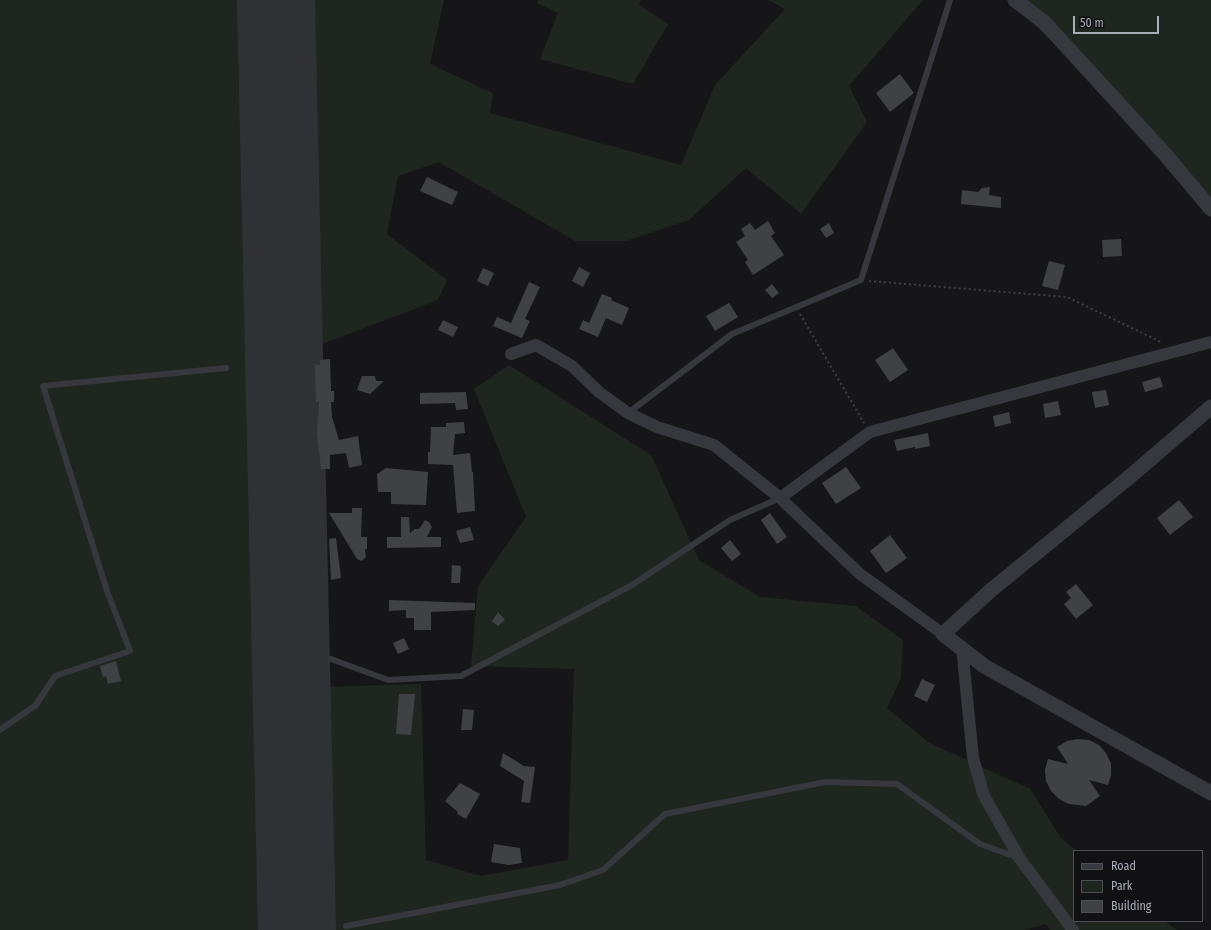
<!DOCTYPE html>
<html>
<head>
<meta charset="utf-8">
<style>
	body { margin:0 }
	#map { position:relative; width:1211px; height:930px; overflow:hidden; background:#161618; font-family:"Fira Sans Condensed",sans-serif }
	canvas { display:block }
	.legend { position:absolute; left:1073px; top:850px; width:130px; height:72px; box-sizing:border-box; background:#111113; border:1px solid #4d4f55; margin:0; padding:5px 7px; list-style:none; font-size:12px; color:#a8adb8 }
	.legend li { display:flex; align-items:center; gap:8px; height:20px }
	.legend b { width:20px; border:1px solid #4d4f55 }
	.scale { position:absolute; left:1073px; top:16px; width:86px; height:18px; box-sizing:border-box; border:2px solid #a8adb8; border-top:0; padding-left:5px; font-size:12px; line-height:14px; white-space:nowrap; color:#a8adb8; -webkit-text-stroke:3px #111113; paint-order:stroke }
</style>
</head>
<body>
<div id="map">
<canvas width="1211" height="930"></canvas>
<ul class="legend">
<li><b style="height:5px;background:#37383d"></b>Road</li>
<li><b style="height:11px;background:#1e261f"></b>Park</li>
<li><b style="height:11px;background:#404145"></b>Building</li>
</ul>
<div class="scale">50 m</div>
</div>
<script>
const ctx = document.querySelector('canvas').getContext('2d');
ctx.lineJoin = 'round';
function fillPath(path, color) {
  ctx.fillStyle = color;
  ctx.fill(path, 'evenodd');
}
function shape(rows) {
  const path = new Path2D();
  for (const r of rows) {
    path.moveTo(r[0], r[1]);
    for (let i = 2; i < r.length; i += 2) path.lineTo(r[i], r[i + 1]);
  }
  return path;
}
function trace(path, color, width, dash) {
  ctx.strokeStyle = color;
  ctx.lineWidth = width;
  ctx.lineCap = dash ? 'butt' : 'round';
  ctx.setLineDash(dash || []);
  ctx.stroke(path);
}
fillPath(shape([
	[0,0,444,0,430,64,493,93,490,113,681,165,715,85,785,9,768,0,923,0,849,86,867,122,801,214,746,168,689,220,626,241,575,241,439,162,398,176,387,234,447,280,438,300,314,347,321,687,421,684,426,860,481,876,568,860,574,669,471,666,478,586,526,517,474,389,509,365,651,455,699,560,760,597,856,606,903,640,901,678,887,708,928,742,1030,789,1061,838,1077,851,1074,851,1074,921,1165,921,1177,930,1050,930,1046,924,1024,930,0,930],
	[538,0,641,0,639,5,668,24,633,84,540,59,558,13,537,3],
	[1007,0,1211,0,1211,218,1058,47]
]), '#1e261f');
trace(shape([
	[276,0,297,930]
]), '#303135', 78);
fillPath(shape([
	[900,74,914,93,890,112,876,93],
	[427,177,458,192,452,205,420,191],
	[990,187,989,195,1001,197,1001,208,961,204,962,190,978,192,982,188],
	[768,221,775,233,771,236,784,255,753,275,745,262,748,260,736,242,745,236,741,229,750,223,755,230],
	[829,223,834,233,826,238,820,229],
	[1121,239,1122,256,1103,257,1102,240],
	[1049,261,1065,265,1058,290,1042,286],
	[579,267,590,273,583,287,572,281],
	[483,268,494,273,488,286,477,281],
	[529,282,540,287,525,319,530,321,522,338,493,326,497,317,511,323],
	[772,284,779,293,772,298,765,290],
	[602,294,612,298,611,300,629,308,622,325,606,318,598,337,579,329,583,320,589,323],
	[729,303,738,317,715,331,706,316],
	[443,320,458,327,453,337,438,330],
	[893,348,908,370,890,382,875,360],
	[330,359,331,391,334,391,334,402,331,402,332,417,339,440,358,436,362,465,349,468,346,453,330,455,330,469,321,469,317,434,319,402,316,402,315,365,320,365,320,360],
	[362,376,375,376,376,381,384,381,370,394,357,390],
	[1160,377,1163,387,1145,392,1142,382],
	[1106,390,1109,405,1095,408,1092,392],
	[466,392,468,409,456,410,455,403,420,404,420,393],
	[1058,401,1061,415,1045,418,1043,404],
	[1009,412,1011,423,995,427,993,416],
	[464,422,465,433,455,434,453,455,470,453,472,472,473,472,475,511,457,513,453,465,428,464,428,452,430,452,431,427,446,427,446,423],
	[928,433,930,446,915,449,915,447,897,451,894,440],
	[846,467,861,488,836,504,822,483],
	[386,468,428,472,426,505,391,504,391,492,378,492,377,474],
	[1179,500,1193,517,1170,535,1157,518],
	[352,508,362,508,361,537,367,537,367,549,365,549,366,557,362,561,357,559,329,513,352,513],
	[770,513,787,537,777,544,761,520],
	[401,517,409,517,410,533,415,529,419,529,425,520,429,522,432,527,427,537,441,537,441,547,387,548,387,537,401,537],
	[470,527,474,540,460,543,456,531],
	[890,535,907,558,886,573,870,551],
	[336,538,341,578,331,580,329,539],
	[730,540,741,554,732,561,721,548],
	[452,565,461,566,460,583,451,583],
	[1076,584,1093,605,1076,619,1064,604,1071,598,1066,592],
	[389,600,475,603,475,610,431,612,431,630,414,630,414,618,406,618,406,610,389,611],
	[498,612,505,620,498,626,492,621],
	[404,638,409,649,398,654,393,643],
	[116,661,121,681,108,684,106,676,103,677,100,666],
	[922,679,935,685,927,702,914,696],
	[399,694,415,694,411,735,396,734],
	[463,709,474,710,472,730,461,730],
	[1078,739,1089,740,1099,745,1106,753,1111,763,1111,775,1108,785,1089,780,1100,796,1086,806,1069,804,1059,799,1051,791,1046,781,1045,770,1048,759,1068,764,1057,747,1067,741],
	[503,753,524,766,535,767,530,803,521,802,524,781,500,766],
	[460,783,480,794,466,819,457,814,458,812,445,801],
	[494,844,520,848,522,863,509,865,491,862]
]), '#404145');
trace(shape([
	[869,281,1067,297,1161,342],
	[800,314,864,423]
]), '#3d3f44', 2, [2, 3]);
trace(shape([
	[628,413,732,334,861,280,950,0],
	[331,659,388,680,461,676,632,585,730,520,780,498],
	[0,730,36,705,55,676,130,651,107,591,43,386,226,368],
	[346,926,560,885,603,870,665,814,825,782,897,784,980,844,1019,858]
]), '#37383d', 6);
trace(shape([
	[511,354,536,345,572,366,599,392,628,413,657,427,714,445,780,498,860,574,943,634],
	[780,498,870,432,1211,342],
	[962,647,973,758,984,796,1020,859,1073,930]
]), '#37383d', 12);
trace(shape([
	[1015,0,1044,22,1165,154,1211,209],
	[1211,407,1127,479,990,591,943,634,984,666,1211,793]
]), '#37383d', 15);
</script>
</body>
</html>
